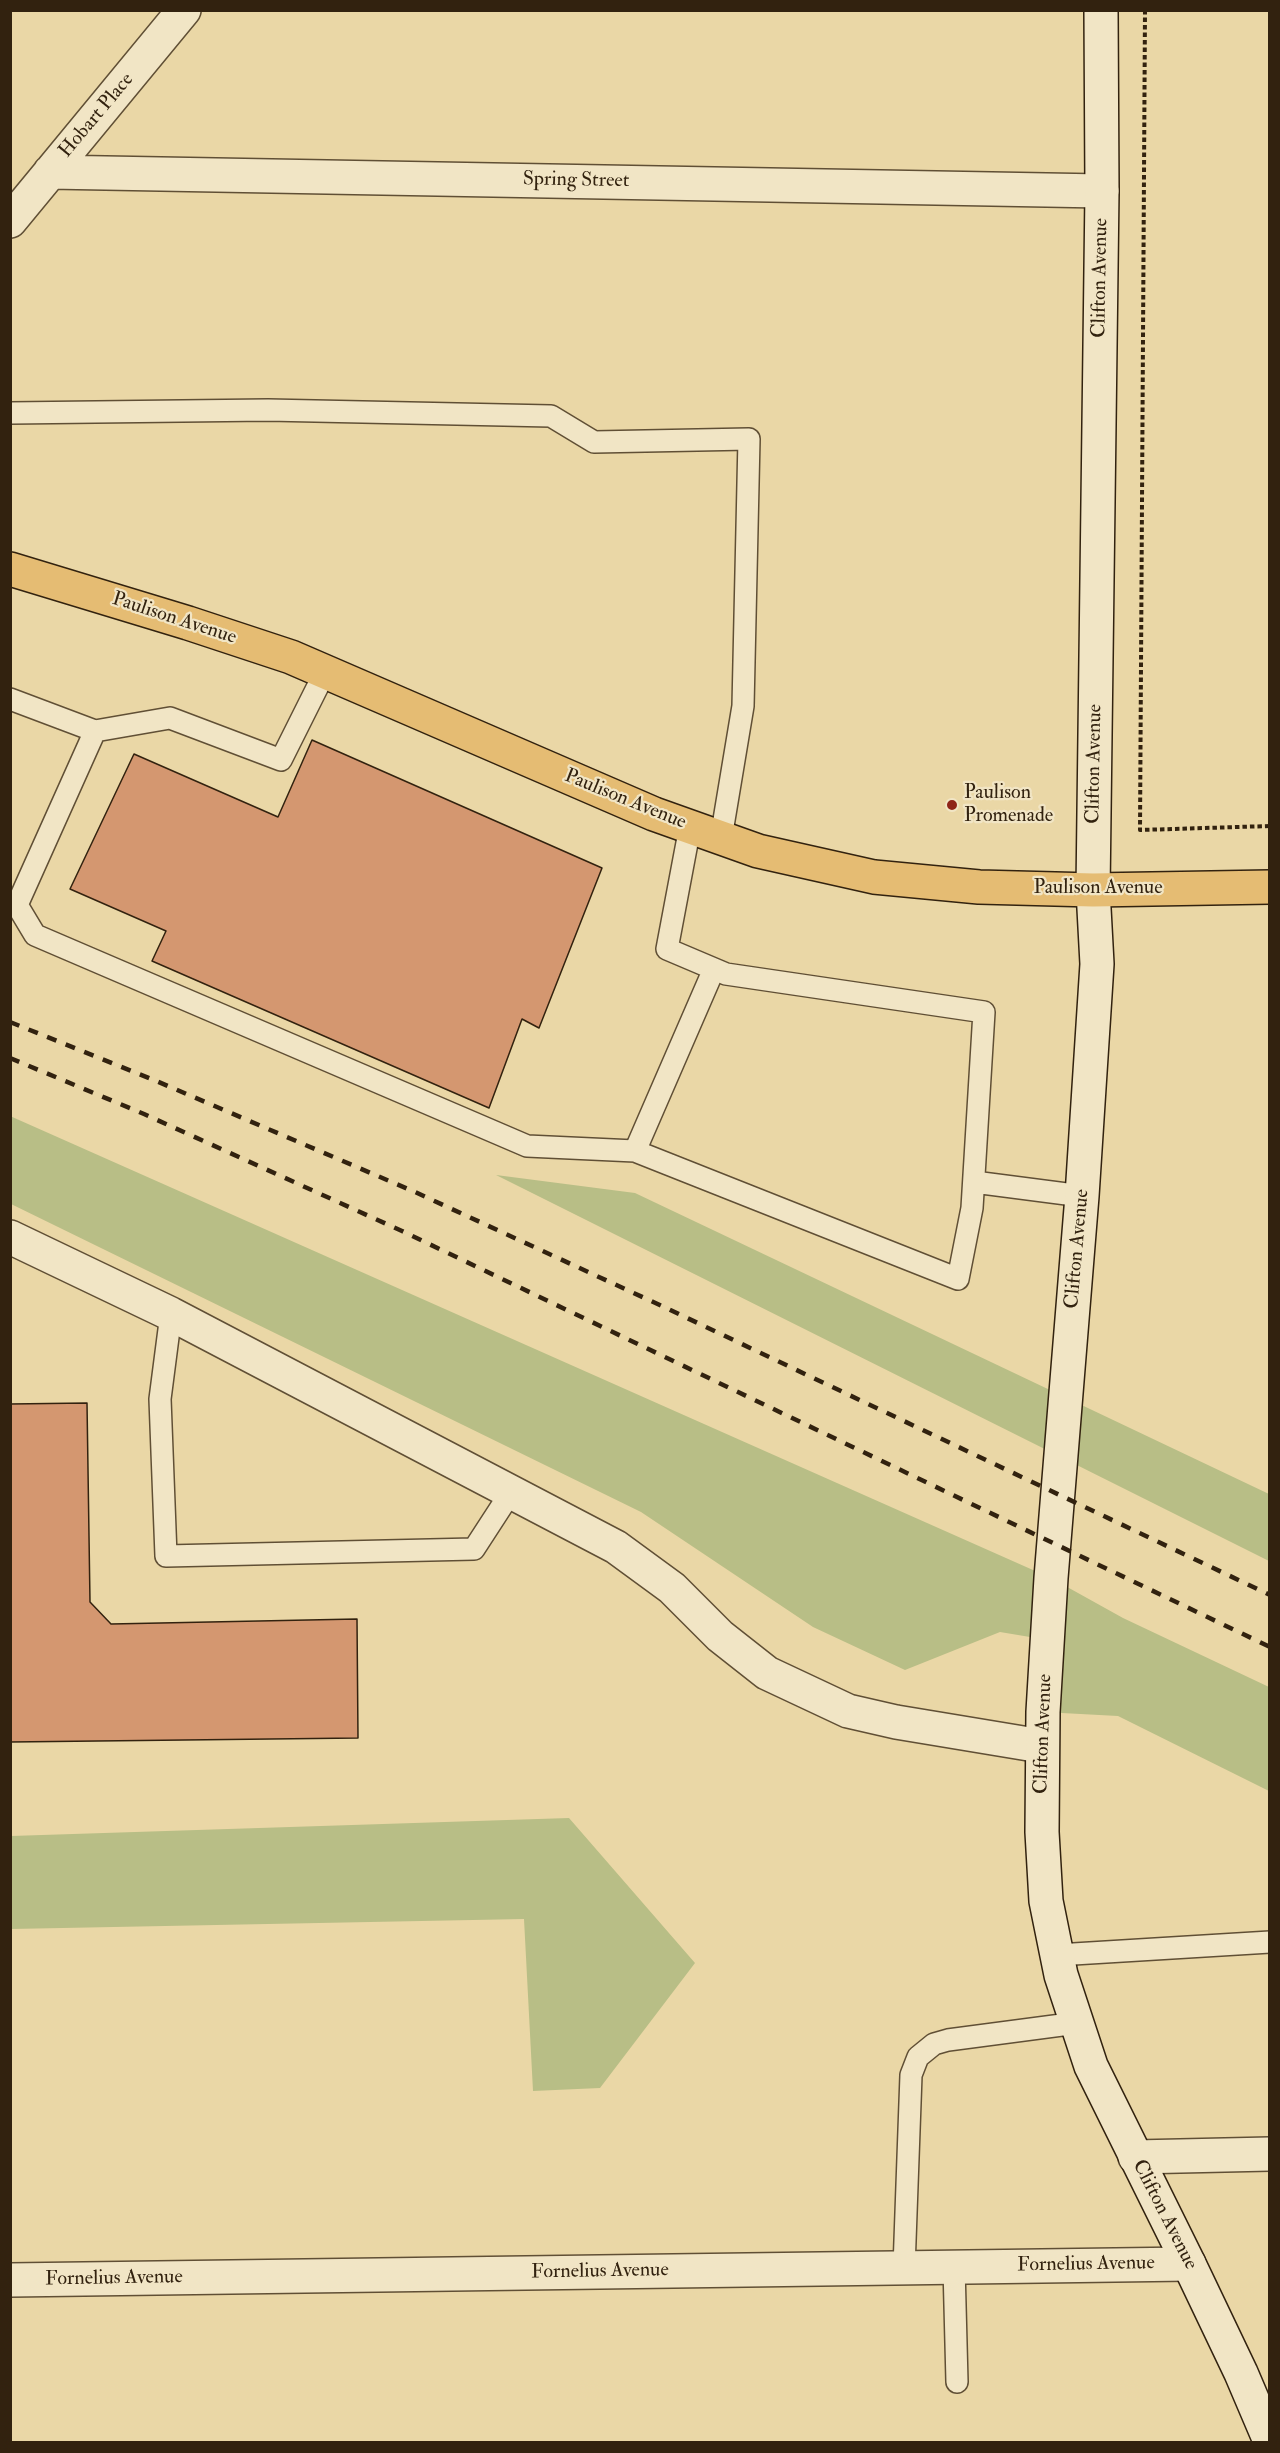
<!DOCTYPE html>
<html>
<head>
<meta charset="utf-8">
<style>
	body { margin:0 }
	#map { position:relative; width:1280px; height:2453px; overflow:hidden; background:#ead7a6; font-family:"IM FELL Double Pica",serif }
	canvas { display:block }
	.frame { position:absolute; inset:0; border:12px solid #32220f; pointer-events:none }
</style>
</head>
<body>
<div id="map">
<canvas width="1280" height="2453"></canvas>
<div class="frame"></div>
</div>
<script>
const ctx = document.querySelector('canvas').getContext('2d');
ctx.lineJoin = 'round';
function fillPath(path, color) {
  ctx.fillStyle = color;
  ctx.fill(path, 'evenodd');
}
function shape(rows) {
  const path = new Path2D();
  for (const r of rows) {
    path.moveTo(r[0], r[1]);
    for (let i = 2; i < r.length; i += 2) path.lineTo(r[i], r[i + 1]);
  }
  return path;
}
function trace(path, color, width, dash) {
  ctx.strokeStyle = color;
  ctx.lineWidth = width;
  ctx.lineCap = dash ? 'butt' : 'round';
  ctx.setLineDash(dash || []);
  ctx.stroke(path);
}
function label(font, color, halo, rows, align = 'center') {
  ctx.font = font + ' "IM FELL Double Pica",serif';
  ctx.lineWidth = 4.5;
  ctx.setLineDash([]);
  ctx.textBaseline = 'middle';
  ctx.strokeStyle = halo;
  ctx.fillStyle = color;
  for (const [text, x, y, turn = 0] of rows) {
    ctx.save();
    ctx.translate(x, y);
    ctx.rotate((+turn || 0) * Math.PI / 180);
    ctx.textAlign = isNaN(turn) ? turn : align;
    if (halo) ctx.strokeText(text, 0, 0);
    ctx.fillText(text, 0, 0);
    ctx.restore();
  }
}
fillPath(shape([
	[10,1116,1051,1578,1123,1618,1269,1687,1269,1791,1118,1716,1043,1712,1048,1640,1000,1632,905,1670,813,1627,641,1512,11,1204],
	[496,1175,635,1193,1269,1494,1269,1561],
	[569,1818,695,1963,600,2088,533,2091,524,1919,11,1929,11,1836]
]), '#b8be86');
const building = shape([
	[312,740,602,868,539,1028,522,1019,489,1108,152,961,166,931,70,889,134,754,278,817,312,740],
	[87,1403,90,1602,111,1624,357,1619,358,1738,10,1742,10,1404,87,1403]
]);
fillPath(building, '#d49770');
trace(building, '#32220f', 1.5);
const service = shape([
	[10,413,268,410,551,416,594,442,749,439,743,706,721,838],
	[10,699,95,731,170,718,281,760,325,672],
	[10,902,17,905,35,935,527,1146,635,1151,958,1279,972,1208,984,1012,726,974,667,949,690,827],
	[17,905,95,731],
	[635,1151,714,969],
	[974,1182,1082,1196],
	[171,1314,160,1399,166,1556,474,1549,511,1492],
	[1057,1955,1270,1942],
	[954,2267,957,2382],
	[904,2268,911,2075,918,2057,934,2044,948,2040,1077,2023]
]);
const minor = shape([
	[50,172,1102,191],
	[10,221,184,10],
	[10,1237,171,1314,616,1547,672,1588,720,1636,767,1673,848,1711,896,1722,1041,1746],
	[1135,2157,1270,2154],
	[10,2280,1189,2264]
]);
const secondary = shape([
	[1101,10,1102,191,1093,890,1097,964,1082,1196,1051,1578,1043,1712,1042,1832,1046,1901,1061,1975,1091,2066,1189,2264,1241,2373,1270,2441]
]);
const primary = shape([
	[10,569,188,623,291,657,654,814,758,851,874,877,979,887,1093,890,1270,887]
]);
trace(service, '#604f35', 24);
trace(minor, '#604f35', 36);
trace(secondary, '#32220f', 36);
trace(primary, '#32220f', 36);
trace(shape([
	[1145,10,1140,830,1270,826]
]), '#32220f', 4, [4.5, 3]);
trace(service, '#f1e5c5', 21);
trace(minor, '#f1e5c5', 33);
trace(secondary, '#f1e5c5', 33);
trace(primary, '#e5bc73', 33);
trace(shape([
	[10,1022,154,1080,415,1192,664,1307,1270,1595],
	[10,1058,144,1114,402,1231,1270,1647]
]), '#32220f', 4.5, [10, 10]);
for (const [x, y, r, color] of [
	[952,805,6,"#8f2418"]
]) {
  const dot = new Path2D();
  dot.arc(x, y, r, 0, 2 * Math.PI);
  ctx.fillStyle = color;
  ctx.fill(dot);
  trace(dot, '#f1e5c5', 2);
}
label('20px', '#32220f', '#f1e5c5', [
	["Hobart Place",97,116,-50],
	["Spring Street",576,181,1],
	["Clifton Avenue",1101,278,-89],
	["Paulison Avenue",174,619,18],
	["Clifton Avenue",1095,764,-89],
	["Paulison Avenue",625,800,22],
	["Paulison Avenue",1098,889],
	["Clifton Avenue",1078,1249,-85],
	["Clifton Avenue",1044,1734,-88],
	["Clifton Avenue",1164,2215,63],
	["Fornelius Avenue",1086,2265,-1],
	["Fornelius Avenue",600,2272,-1],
	["Fornelius Avenue",114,2279,-1]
]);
label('20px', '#32220f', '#f1e5c5', [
	["Paulison",964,794],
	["Promenade",964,817]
], 'left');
</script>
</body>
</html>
